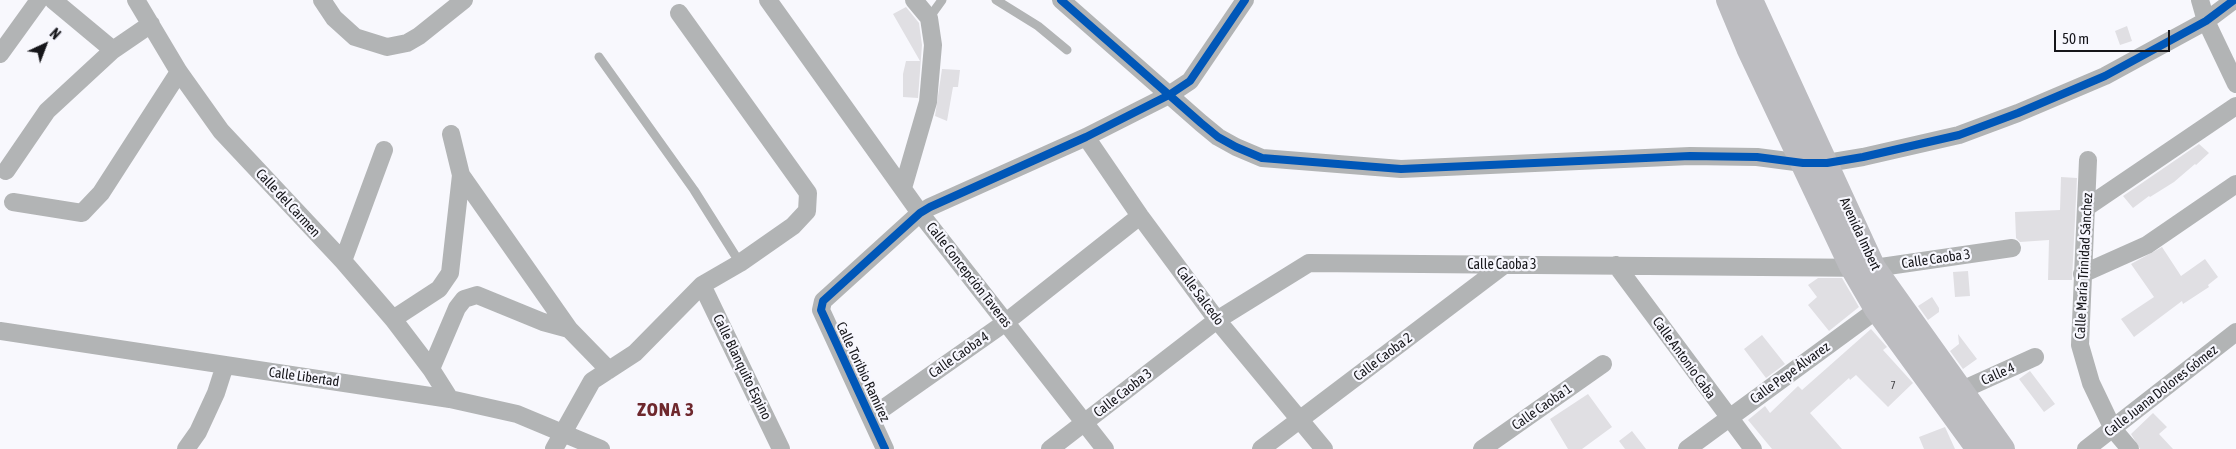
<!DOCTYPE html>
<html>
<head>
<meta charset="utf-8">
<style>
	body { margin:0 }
	#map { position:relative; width:2236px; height:449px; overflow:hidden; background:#f8f8fd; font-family:"Asap Condensed",sans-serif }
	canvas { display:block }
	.north { position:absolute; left:20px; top:20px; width:50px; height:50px; -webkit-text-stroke:4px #f7f7fe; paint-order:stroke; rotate:43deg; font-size:14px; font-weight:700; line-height:20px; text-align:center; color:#16161a }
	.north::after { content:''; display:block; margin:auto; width:18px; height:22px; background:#16161a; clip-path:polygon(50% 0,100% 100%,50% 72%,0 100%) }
	.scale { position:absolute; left:2054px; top:30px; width:116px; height:22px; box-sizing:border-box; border:2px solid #16161a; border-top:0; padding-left:6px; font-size:15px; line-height:18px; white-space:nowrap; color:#16161a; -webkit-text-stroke:4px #f7f7fe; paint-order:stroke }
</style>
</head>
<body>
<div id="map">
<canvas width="2236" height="449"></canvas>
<div class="north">N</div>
<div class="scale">50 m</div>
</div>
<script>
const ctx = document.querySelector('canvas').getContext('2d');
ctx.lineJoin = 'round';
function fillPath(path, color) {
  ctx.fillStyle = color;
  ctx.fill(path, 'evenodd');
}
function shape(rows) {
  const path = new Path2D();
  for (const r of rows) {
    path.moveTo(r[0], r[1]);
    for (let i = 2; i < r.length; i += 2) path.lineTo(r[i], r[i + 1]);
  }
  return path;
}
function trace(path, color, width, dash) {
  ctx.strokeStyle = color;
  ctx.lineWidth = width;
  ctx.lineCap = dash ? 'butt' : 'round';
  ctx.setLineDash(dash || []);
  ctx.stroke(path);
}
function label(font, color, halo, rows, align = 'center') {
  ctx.font = font + ' "Asap Condensed",sans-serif';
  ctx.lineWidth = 4.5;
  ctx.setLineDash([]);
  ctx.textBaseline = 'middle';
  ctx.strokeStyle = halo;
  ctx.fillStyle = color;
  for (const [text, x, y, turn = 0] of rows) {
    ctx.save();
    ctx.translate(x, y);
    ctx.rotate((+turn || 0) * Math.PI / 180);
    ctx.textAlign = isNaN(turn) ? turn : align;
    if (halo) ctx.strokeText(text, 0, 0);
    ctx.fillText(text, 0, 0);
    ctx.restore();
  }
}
fillPath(shape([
	[906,7,919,23,922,45,918,98,903,97,903,74,906,61,920,61,893,14],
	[2127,26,2132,41,2120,45,2115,31],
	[942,69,960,70,958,87,953,87,947,121,935,116],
	[2199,144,2209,153,2196,165,2195,164,2174,182,2150,197,2149,196,2133,208,2123,196],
	[2061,177,2077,178,2072,280,2048,280,2049,240,2020,242,2016,238,2015,212,2060,210],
	[2162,247,2181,276,2205,259,2218,277,2208,285,2209,287,2183,304,2182,301,2134,337,2121,319,2154,297,2131,264],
	[1968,271,1970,296,1955,297,1953,272],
	[1818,278,1842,278,1859,307,1829,331,1808,305,1817,297,1808,285],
	[1932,297,1939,308,1939,312,1928,320,1918,306],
	[1871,329,1887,347,1883,350,1913,383,1888,407,1856,375,1850,380,1849,378,1810,413,1842,449,1772,449,1748,420,1765,406,1770,413,1798,386,1802,390],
	[1958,334,1977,359,1963,369,1950,351,1959,344],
	[1762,335,1785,364,1766,378,1744,349],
	[2030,371,2055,404,2044,412,2019,379],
	[1588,394,1612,427,1582,449,1568,449,1550,419],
	[2153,413,2167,427,2159,434,2173,449,2140,449,2131,434],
	[1945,427,1955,449,1924,449,1919,437],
	[1632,431,1646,449,1625,449,1619,441]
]), '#e0dfe3');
trace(shape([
	[996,0,1038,26,1067,50],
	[929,18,942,0],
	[599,57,694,190,740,263]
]), '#b2b4b5', 9);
trace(shape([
	[53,0,113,50],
	[136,0,179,72,221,131,343,261,393,319,431,369,450,399],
	[322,0,334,18,355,37,387,47,407,43,419,36,464,0],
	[768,0,920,213,1105,449],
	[1061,0,1201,123,1218,137,1236,147,1262,158,1401,169,1690,156,1757,157,1803,163,1827,163,1863,157,1959,135,2018,113,2105,76,2206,21,2234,0],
	[2200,0,2206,21,2236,84],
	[0,54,39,0],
	[451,134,461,175,569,329,609,370],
	[1086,137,1140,216,1217,320,1324,449],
	[2088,160,2080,345,2091,383,2113,429,2130,449],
	[6,171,47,111,113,50,151,24],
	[903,188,928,102,933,45,929,18,914,0],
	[13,202,82,213,101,193,179,72],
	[2087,207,2236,106],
	[343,261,384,150],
	[1616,265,1753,449],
	[2082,274,2147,245,2236,184],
	[702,285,781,449],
	[393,319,439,289,450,273,461,175],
	[0,331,450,399,517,414,601,449],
	[431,369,457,308,464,299,477,295,543,322,569,329],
	[1962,390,2035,357],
	[871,417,1006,322,1140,216],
	[186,449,198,432,216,393,225,365],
	[554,449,592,381,635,353,702,285,740,263,793,226,807,211,808,193,679,13],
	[885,449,821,310,823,301,920,213,930,207,1086,137,1169,95,1190,81,1245,0],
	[1050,449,1217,320,1309,263,1874,268,2012,248],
	[1261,449,1504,265],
	[1482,449,1603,364],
	[1687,449,1886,303],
	[2086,449,2236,332]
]), '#b2b4b5', 18);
trace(shape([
	[1728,0,1748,48,1851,266,1876,309,1978,449],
	[1751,0,1874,268,2003,449]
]), '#bcbcc0', 24);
trace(shape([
	[1061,0,1201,123,1218,137,1236,147,1262,158,1401,169,1690,156,1757,157,1803,163,1827,163,1863,157,1959,135,2018,113,2105,76,2206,21,2234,0],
	[885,449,821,310,823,301,920,213,930,207,1086,137,1169,95,1190,81,1245,0]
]), '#0057b8', 8);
label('11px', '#48484c', null, [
	["7",1893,386]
]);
label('14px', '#16161a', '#f7f7fe', [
	["Calle del Carmen",288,203,47],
	["Avenida Imbert",1860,234,65],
	["Calle Caoba 3",1936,259,-8],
	["Calle Caoba 3",1502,265],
	["Calle María Trinidad Sánchez",2084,266,-87],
	["Calle Concepción Taveras",969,275,52],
	["Calle Salcedo",1200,296,53],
	["Calle Caoba 4",959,355,-35],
	["Calle Caoba 2",1383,357,-37],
	["Calle Antonio Caba",1684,358,54],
	["Calle Blanquito Espino",742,367,64],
	["Calle Toribio Ramírez",863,372,65],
	["Calle Pepe Álvarez",1790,373,-36],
	["Calle 4",1998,374,-24],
	["Calle Libertad",304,377,8],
	["Calle Juana Dolores Gómez",2161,391,-38],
	["Calle Caoba 3",1123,393,-38],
	["Calle Caoba 1",1542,407,-35]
]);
ctx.letterSpacing = '1px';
label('bold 19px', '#6e282d', '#f7f7fe', [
	["ZONA 3",666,410]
]);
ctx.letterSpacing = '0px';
</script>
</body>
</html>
